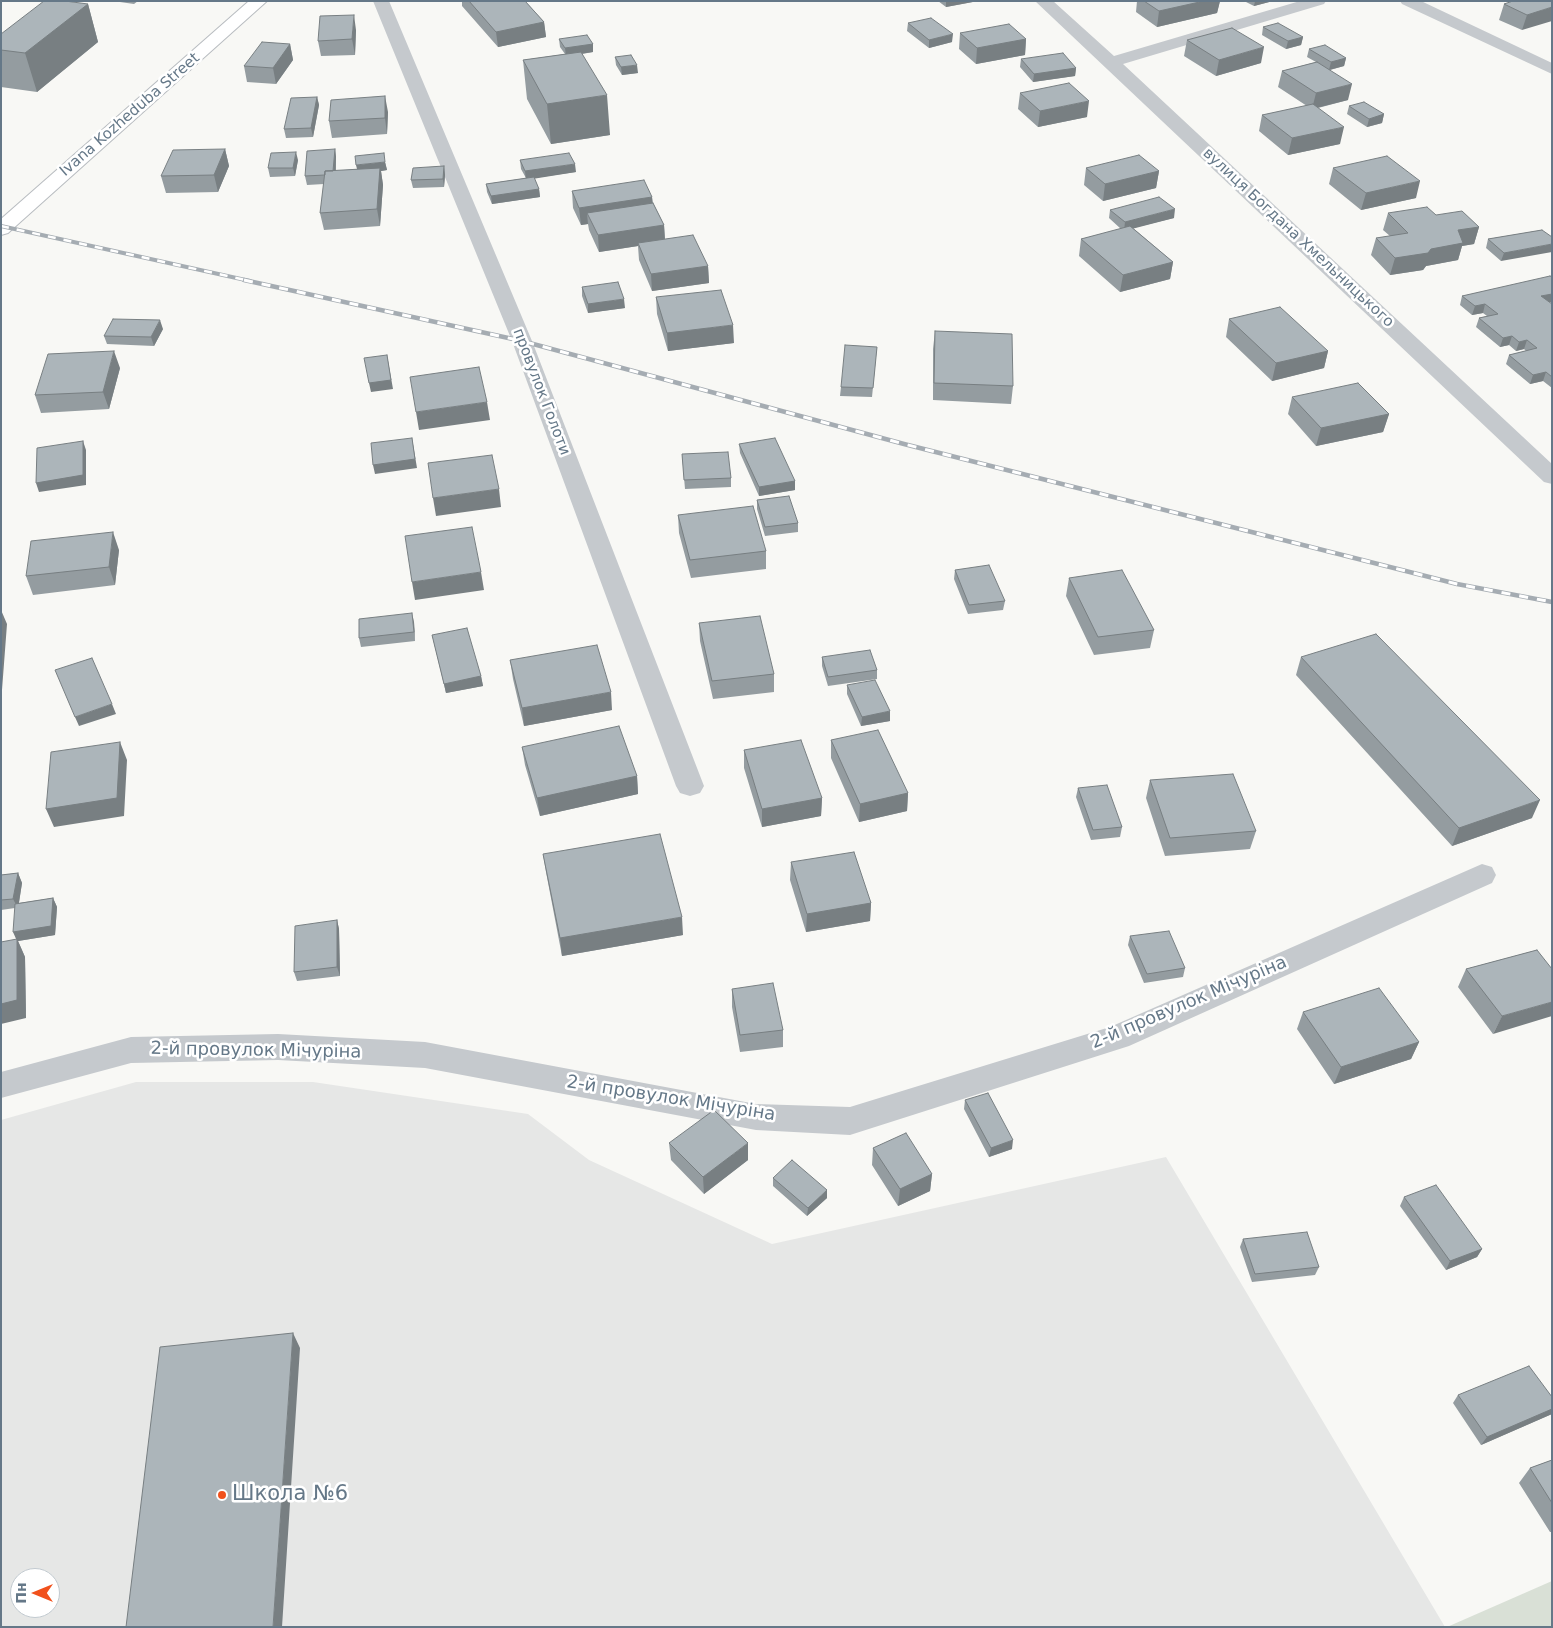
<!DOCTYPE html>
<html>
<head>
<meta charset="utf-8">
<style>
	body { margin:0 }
	#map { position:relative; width:1553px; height:1628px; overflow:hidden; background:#f8f8f5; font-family:"DejaVu Sans",sans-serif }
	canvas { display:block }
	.frame { position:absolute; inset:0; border:2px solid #657888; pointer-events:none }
	.north { position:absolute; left:10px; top:1568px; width:50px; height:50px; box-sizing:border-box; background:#fff; border:1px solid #c1c9cf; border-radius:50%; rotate:270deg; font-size:14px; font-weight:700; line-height:20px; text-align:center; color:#657888 }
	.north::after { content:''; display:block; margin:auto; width:18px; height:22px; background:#f1511c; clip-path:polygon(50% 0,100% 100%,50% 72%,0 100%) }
</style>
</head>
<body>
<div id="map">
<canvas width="1553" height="1628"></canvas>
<div class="frame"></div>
<div class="north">Пн</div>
</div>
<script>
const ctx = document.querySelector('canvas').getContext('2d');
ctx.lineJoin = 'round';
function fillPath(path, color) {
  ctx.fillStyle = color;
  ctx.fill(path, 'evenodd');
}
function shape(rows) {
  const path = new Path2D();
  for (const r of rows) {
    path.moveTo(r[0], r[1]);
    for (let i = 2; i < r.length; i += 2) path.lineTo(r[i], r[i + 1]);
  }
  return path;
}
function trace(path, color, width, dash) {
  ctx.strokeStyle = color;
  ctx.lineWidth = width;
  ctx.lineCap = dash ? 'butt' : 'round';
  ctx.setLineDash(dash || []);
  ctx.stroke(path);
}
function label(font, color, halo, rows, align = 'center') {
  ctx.font = font + ' "DejaVu Sans",sans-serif';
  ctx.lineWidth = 5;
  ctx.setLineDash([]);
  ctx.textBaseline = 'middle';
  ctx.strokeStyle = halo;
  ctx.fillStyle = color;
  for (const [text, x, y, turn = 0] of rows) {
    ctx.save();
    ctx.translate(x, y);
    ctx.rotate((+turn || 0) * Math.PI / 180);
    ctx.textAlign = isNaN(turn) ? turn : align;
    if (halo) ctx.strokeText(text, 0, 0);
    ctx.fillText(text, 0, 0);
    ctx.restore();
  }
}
fillPath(shape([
	[136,1082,313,1082,528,1114,589,1160,772,1244,1166,1157,1445,1627,1,1627,1,1120],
	[20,1578,50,1578,50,1608,20,1608]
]), '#e6e7e6');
fillPath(shape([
	[1552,1581,1552,1627,1447,1627]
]), '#d9e0d6');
const major = shape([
	[249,1,267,1,8,233,1,235,1,219,249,1]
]);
trace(major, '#b8bcc0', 2);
fillPath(shape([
	[373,1,389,1,532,341,704,786,700,793,690,796,680,793,676,786,512,341,373,1],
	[1035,1,1053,1,1114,56,1300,1,1326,1,1324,4,1123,64,1552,464,1552,484,1544,482,1035,1],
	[1400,1,1421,1,1552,63,1552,74,1402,4,1400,1],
	[1482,864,1492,867,1496,875,1492,883,1129,1046,850,1135,756,1130,425,1068,278,1060,131,1063,1,1098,1,1072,131,1037,278,1034,425,1042,756,1104,850,1107,1110,1027,1482,864]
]), '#c5c9cd');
fillPath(major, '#fff');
const railFar1 = shape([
	[1,226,250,281]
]);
const rail = shape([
	[244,280,522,341,904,444,1457,584,1552,602]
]);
trace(railFar1, '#a5acb2', 4);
trace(rail, '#a5acb2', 4.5);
trace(railFar1, '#fff', 2.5, [8]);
trace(rail, '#fff', 3, [9]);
fillPath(shape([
	[113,1,138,1,134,4],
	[462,1,525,1,544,22,546,37,498,47,462,6],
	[938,1,978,1,946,7],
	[1137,1,1220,1,1217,13,1157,27,1136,12],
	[1244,1,1273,1,1254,6],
	[1550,1,1522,30,1499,20,1504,4],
	[88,4,98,42,37,92,1,87,1,34],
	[908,23,952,42,929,48,907,31],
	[1263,27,1303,37,1301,45,1286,49,1262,35],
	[356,30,355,55,321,56,318,41],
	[960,33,1026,39,1025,55,976,64,959,49],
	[559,39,593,44,593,52,582,54,610,135,551,144,527,99,523,60,565,54,560,47],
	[1187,40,1261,63,1216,76,1184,56],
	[290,44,293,60,276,84,247,82,244,66],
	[1309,49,1346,58,1344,66,1330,70,1348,100,1318,108,1340,144,1288,155,1259,131,1262,115,1307,106,1278,87,1282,71,1316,62,1307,57],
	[615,57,638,73,622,75,616,65],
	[1021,59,1076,68,1075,76,1033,82,1020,67],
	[1020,93,1087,117,1038,127,1018,109],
	[317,97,319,105,313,137,286,138,284,129],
	[1349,106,1384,114,1382,123,1367,127,1347,114],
	[388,112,387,134,332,138,329,121],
	[225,149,229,166,218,192,166,193,161,176],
	[335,149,336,157,336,171,357,169,385,162,387,170,381,171,383,185,380,226,324,230,320,213,324,184,307,185,305,176],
	[298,160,295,176,270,177,268,168],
	[520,160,576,172,534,178,539,189,540,197,492,204,487,192,486,184,526,178,521,169],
	[444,166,445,175,444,187,413,188,411,180],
	[1086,168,1159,171,1156,188,1103,201,1084,185],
	[1333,168,1416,198,1361,210,1329,184],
	[572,191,652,197,653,203,664,225,665,239,708,266,709,283,652,291,639,260,638,246,599,252,589,230,588,224,581,225,573,208],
	[1110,210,1174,218,1133,228,1173,262,1170,279,1120,292,1079,256,1081,239,1121,229,1109,218],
	[1388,213,1436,215,1479,227,1474,244,1462,246,1458,260,1426,266,1423,270,1390,275,1371,255,1376,238,1390,236,1383,230],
	[1542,230,1501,261,1486,248,1488,239],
	[1552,277,1552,302,1549,302,1552,304,1552,388,1543,381,1530,384,1506,364,1509,355,1526,351,1524,349,1516,351,1509,345,1500,347,1476,327,1479,318,1487,316,1483,313,1472,315,1460,305,1462,296],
	[582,287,625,308,588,313,582,296],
	[656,297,734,343,668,351,657,314],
	[1229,319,1328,351,1324,368,1272,381,1226,337],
	[163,329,154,346,107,344,104,336],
	[935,331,1013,386,1011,404,933,400,933,349],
	[877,347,872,397,840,396,841,387],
	[120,368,109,409,41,413,35,395],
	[1292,397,1389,414,1383,432,1316,446,1288,414],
	[739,444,795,481,795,490,759,496,740,453],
	[682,454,731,478,731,487,685,489],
	[757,500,798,523,798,532,765,536,757,509],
	[678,515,766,551,766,569,691,578,679,533],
	[119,550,115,585,33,595,26,576],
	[955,570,1005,601,1003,610,968,614,954,579],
	[1069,578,1154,630,1150,648,1094,655,1066,596],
	[414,622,415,641,361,647,359,638],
	[699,623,774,674,774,692,713,699,700,641],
	[432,635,481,676,483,686,446,693],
	[822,657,877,670,877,679,828,686,822,666],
	[1301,657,1532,818,1452,846,1296,675],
	[510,660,612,710,524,726,513,679],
	[847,685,890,721,861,726,847,694],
	[831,740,908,793,907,811,859,822,831,758],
	[522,747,637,776,638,794,540,816,525,765],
	[744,750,822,798,821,816,762,827,744,768],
	[1150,780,1256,831,1250,849,1165,856,1146,798],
	[1078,788,1122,827,1120,837,1091,840,1076,797],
	[543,854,683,935,562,956,546,872],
	[791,862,871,903,870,921,806,932,790,880],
	[18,873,22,883,19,903,53,898,57,907,55,935,18,941,25,957,26,1018,16,939,15,908,1,910,1,875],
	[337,920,339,929,340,976,297,981,294,972],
	[1130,936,1185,968,1183,977,1144,983,1128,945],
	[1537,950,1493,1034,1458,987,1466,969],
	[732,989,783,1030,783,1047,740,1052,732,1007],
	[1303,1012,1419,1042,1411,1059,1334,1084,1297,1029],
	[965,1100,1012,1149,989,1157,964,1109],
	[669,1143,748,1160,704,1194,671,1160],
	[873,1148,932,1174,930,1191,898,1206,872,1165],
	[773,1178,827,1198,807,1216,773,1186],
	[1404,1197,1482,1249,1477,1257,1446,1270,1400,1206],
	[1243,1239,1319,1267,1315,1275,1252,1282,1240,1247],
	[1458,1395,1552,1397,1552,1414,1481,1445,1453,1403],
	[1552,1460,1552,1532,1550,1532,1519,1483,1530,1468]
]), '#949ca0');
fillPath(shape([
	[946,1,978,1,946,7],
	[1204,1,1220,1,1217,13,1157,27,1159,11],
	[1255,1,1273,1,1254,6],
	[88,4,98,42,37,92,25,53],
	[1552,7,1552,21,1522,30,1527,15],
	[354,15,356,30,355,55,352,39],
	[544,22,546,37,498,47,496,32],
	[953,34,952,42,929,48,929,40],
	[1303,37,1301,45,1286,49,1288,41],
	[1026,39,1025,55,976,64,977,48],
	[290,44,293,60,276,84,273,68],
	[593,44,593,52,566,56,565,48],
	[1264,47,1261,63,1216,76,1219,60],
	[1346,58,1344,66,1329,70,1331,62],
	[637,65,638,73,622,75,621,67],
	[1076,68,1075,76,1033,82,1034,74],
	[1352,84,1348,100,1312,109,1316,93],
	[607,95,610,135,551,144,547,104],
	[385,96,388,112,387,134,385,118],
	[317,97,319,105,313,137,311,128],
	[1089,101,1087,117,1038,127,1040,111],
	[1384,114,1382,123,1367,127,1369,119],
	[1344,127,1340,144,1288,155,1292,138],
	[225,149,229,166,218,192,214,175],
	[335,149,336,157,335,183,333,174],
	[296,152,298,160,295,176,293,168],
	[385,162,387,170,381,171,383,185,380,226,377,209,358,173,356,165],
	[575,164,576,172,526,180,525,171],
	[444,166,445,175,444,187,443,179],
	[1159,171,1156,188,1103,201,1105,184],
	[1420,181,1416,198,1361,210,1366,193],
	[539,189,540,197,492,204,491,196],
	[652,197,653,214,587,213,588,224,581,225,579,208],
	[1175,209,1174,218,1124,231,1125,222],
	[664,225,665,242,638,243,638,246,599,252,598,235],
	[1479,227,1474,244,1462,246,1458,260,1426,266,1423,270,1390,275,1395,258,1431,249,1458,230],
	[1552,244,1552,252,1501,261,1504,253],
	[1173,262,1170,279,1120,292,1123,275],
	[708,266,709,283,652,291,651,274],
	[1552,294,1552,302,1538,305,1541,296],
	[624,299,625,308,588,313,588,304],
	[1485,304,1483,313,1472,315,1475,306],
	[160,320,163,329,154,346,151,337],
	[733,325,734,343,668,351,667,333],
	[1512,336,1509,345,1500,347,1503,338],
	[1527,340,1524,349,1516,351,1519,342],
	[114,351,120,368,109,409,103,392],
	[1328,351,1324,368,1272,381,1276,363],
	[387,355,393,389,371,392,369,383],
	[1546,372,1543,381,1530,384,1533,375],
	[487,402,490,420,419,430,416,412],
	[1389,414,1383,432,1316,446,1321,428],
	[412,438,417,468,375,474,373,465],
	[83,441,86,450,86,485,39,492,36,483],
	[795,481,795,490,759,496,759,487],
	[499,489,501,507,436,516,433,498],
	[113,532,119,550,115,585,109,567],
	[481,572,484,590,415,600,412,582],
	[1,610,7,624,1,703],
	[412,613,414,622,415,641,414,632],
	[481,676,483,686,446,693,444,684],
	[611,692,612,710,524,726,522,708],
	[112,704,116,714,79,726,75,717],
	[890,711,890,721,861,726,862,717],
	[120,742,127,760,124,816,54,827,46,809],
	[637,776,638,794,540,816,537,798],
	[908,793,907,811,859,822,860,804],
	[822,798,821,816,762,827,762,809],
	[1540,800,1532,818,1452,846,1459,828],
	[18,873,22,883,18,908,13,899],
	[53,898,57,907,55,935,18,941,25,957,26,1018,1,1024,1,1004,17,941,13,932],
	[871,903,870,921,806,932,807,914],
	[682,917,683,935,562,956,560,938],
	[337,920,339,929,340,976,337,967],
	[1552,1002,1552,1016,1493,1034,1502,1016],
	[1419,1042,1411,1059,1334,1084,1341,1067],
	[1013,1140,1012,1149,989,1157,991,1148],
	[748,1143,748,1160,704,1194,703,1177],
	[932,1174,930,1191,898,1206,900,1189],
	[827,1190,827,1198,807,1216,808,1208],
	[1482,1249,1477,1257,1446,1270,1450,1261],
	[293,1333,300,1348,282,1627,273,1627],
	[1552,1409,1552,1414,1481,1445,1487,1437]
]), '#787f82');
const building = shape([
	[44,1,65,1,88,4,25,53,1,50,1,34,44,1],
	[469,1,525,1,544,22,496,32,469,1],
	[1144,1,1204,1,1159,11,1144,1],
	[1513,1,1550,1,1552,2,1552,7,1527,15,1504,4,1513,1],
	[354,15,352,39,318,41,320,16,354,15],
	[931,18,953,34,929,40,908,23,931,18],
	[1278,23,1303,37,1288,41,1263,27,1278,23],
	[1009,24,1026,39,977,48,960,33,1009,24],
	[1232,28,1264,47,1219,60,1187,40,1232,28],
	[587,35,593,44,565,48,559,39,587,35],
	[262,42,290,44,273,68,244,66,262,42],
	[1325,45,1346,58,1331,62,1309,49,1325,45],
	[581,52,607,95,547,104,523,60,581,52],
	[1063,53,1076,68,1034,74,1021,59,1063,53],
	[631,55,637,65,621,67,615,57,631,55],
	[1317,62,1352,84,1316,93,1282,71,1317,62],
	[1069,83,1089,101,1040,111,1020,93,1069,83],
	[385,96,385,118,329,121,331,100,385,96],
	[317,97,311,128,284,129,291,98,317,97],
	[1364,102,1384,114,1369,119,1349,106,1364,102],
	[1313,104,1344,127,1292,138,1262,115,1313,104],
	[225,149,214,175,161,176,173,150,225,149],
	[335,149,333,171,325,171,325,175,305,176,307,151,335,149],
	[296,152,293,168,268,168,271,153,296,152],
	[384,153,385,162,356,165,355,156,384,153],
	[569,153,575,164,525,171,520,160,569,153],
	[1139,155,1159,171,1105,184,1086,168,1139,155],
	[1387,156,1420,181,1366,193,1333,168,1387,156],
	[444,166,443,179,411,180,413,168,444,166],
	[380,168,377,209,320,213,325,171,380,168],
	[534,177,539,189,491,196,486,184,534,177],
	[644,180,652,197,579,208,572,191,644,180],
	[1159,197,1175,209,1125,222,1110,210,1159,197],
	[653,203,664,225,598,235,587,213,653,203],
	[1427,207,1436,215,1462,211,1479,227,1458,230,1463,243,1431,249,1428,253,1395,258,1376,238,1408,233,1388,213,1427,207],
	[1130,226,1173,262,1123,275,1081,239,1130,226],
	[1542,230,1552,237,1552,244,1504,253,1488,239,1542,230],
	[693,235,708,266,651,274,638,243,693,235],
	[1550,276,1552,277,1552,294,1541,296,1552,304,1552,377,1546,372,1533,375,1509,355,1537,348,1527,340,1519,342,1512,336,1503,338,1479,318,1498,314,1485,304,1475,306,1462,296,1550,276],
	[618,282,624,299,588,304,582,287,618,282],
	[721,290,733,325,667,333,656,297,721,290],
	[1280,307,1328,351,1276,363,1229,319,1280,307],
	[113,319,160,320,151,337,104,336,113,319],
	[935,331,1012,334,1013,386,934,383,935,331],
	[845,345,877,347,873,388,841,387,845,345],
	[114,351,103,392,35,395,48,354,114,351],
	[387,355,391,380,369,383,364,358,387,355],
	[479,367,487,402,416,412,410,377,479,367],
	[1358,383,1389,414,1321,428,1292,397,1358,383],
	[412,438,415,459,373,465,371,443,412,438],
	[775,438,795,481,759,487,739,444,775,438],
	[83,441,83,475,36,483,37,448,83,441],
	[728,452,731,478,684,480,682,454,728,452],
	[492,455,499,489,433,498,428,463,492,455],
	[789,496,798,523,765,527,757,500,789,496],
	[753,506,766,551,690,560,678,515,753,506],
	[472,527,481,572,412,582,405,536,472,527],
	[113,532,109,567,26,576,31,541,113,532],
	[989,565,1005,601,969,605,955,570,989,565],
	[1122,570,1154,630,1098,637,1069,578,1122,570],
	[412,613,414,632,359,638,359,619,412,613],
	[760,616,774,674,712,681,699,623,760,616],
	[467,628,481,676,444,684,432,635,467,628],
	[1376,634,1540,800,1459,828,1301,657,1376,634],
	[597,645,611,692,522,708,510,660,597,645],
	[870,650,877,670,828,677,822,657,870,650],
	[92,658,112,704,75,717,55,670,92,658],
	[875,680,890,711,862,717,847,685,875,680],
	[619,726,637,776,537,798,522,747,619,726],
	[878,730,908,793,860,804,831,740,878,730],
	[801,740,822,798,762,809,744,750,801,740],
	[120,742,117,798,46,809,51,752,120,742],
	[1233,774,1256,831,1170,838,1150,780,1233,774],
	[1107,785,1122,827,1093,830,1078,788,1107,785],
	[660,834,682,917,560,938,543,854,660,834],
	[854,852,871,903,807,914,791,862,854,852],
	[18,873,13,899,1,900,1,875,18,873],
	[53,898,51,926,13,932,15,904,53,898],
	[337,920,337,967,294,972,295,926,337,920],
	[1169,931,1185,968,1147,974,1130,936,1169,931],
	[17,939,17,1000,1,1004,1,942,17,939],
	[1537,950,1552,969,1552,1002,1502,1016,1466,969,1537,950],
	[773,983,783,1030,740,1035,732,989,773,983],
	[1379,988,1419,1042,1341,1067,1303,1012,1379,988],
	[988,1093,1013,1140,991,1148,965,1100,988,1093],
	[714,1110,748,1143,703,1177,669,1143,714,1110],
	[906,1133,932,1174,900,1189,873,1148,906,1133],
	[792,1160,827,1190,808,1208,773,1178,792,1160],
	[1436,1185,1482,1249,1450,1261,1404,1197,1436,1185],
	[1307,1232,1319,1267,1255,1274,1243,1239,1307,1232],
	[293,1333,273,1627,126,1627,160,1347,293,1333],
	[1529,1366,1552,1397,1552,1409,1487,1437,1458,1395,1529,1366],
	[1552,1460,1552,1503,1530,1468,1552,1460]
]);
fillPath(building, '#acb5ba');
trace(building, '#787f82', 1);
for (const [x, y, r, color] of [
	[222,1495,5,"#f1511c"]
]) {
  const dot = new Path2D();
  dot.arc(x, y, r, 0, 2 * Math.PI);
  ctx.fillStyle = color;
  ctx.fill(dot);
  trace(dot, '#fff', 2);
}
label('15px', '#657888', '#fff', [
	["Ivana Kozheduba Street",130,115,-41],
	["вулиця Богдана Хмельницького",1298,238,43],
	["провулок Голоти",541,392,69]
]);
label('18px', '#657888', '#fff', [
	["2-й провулок Мічуріна",1189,1003,-23],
	["2-й провулок Мічуріна",256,1051,1],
	["2-й провулок Мічуріна",671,1099,9]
]);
label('21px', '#657888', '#fff', [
	["Школа №6",232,1495]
], 'left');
</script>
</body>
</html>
